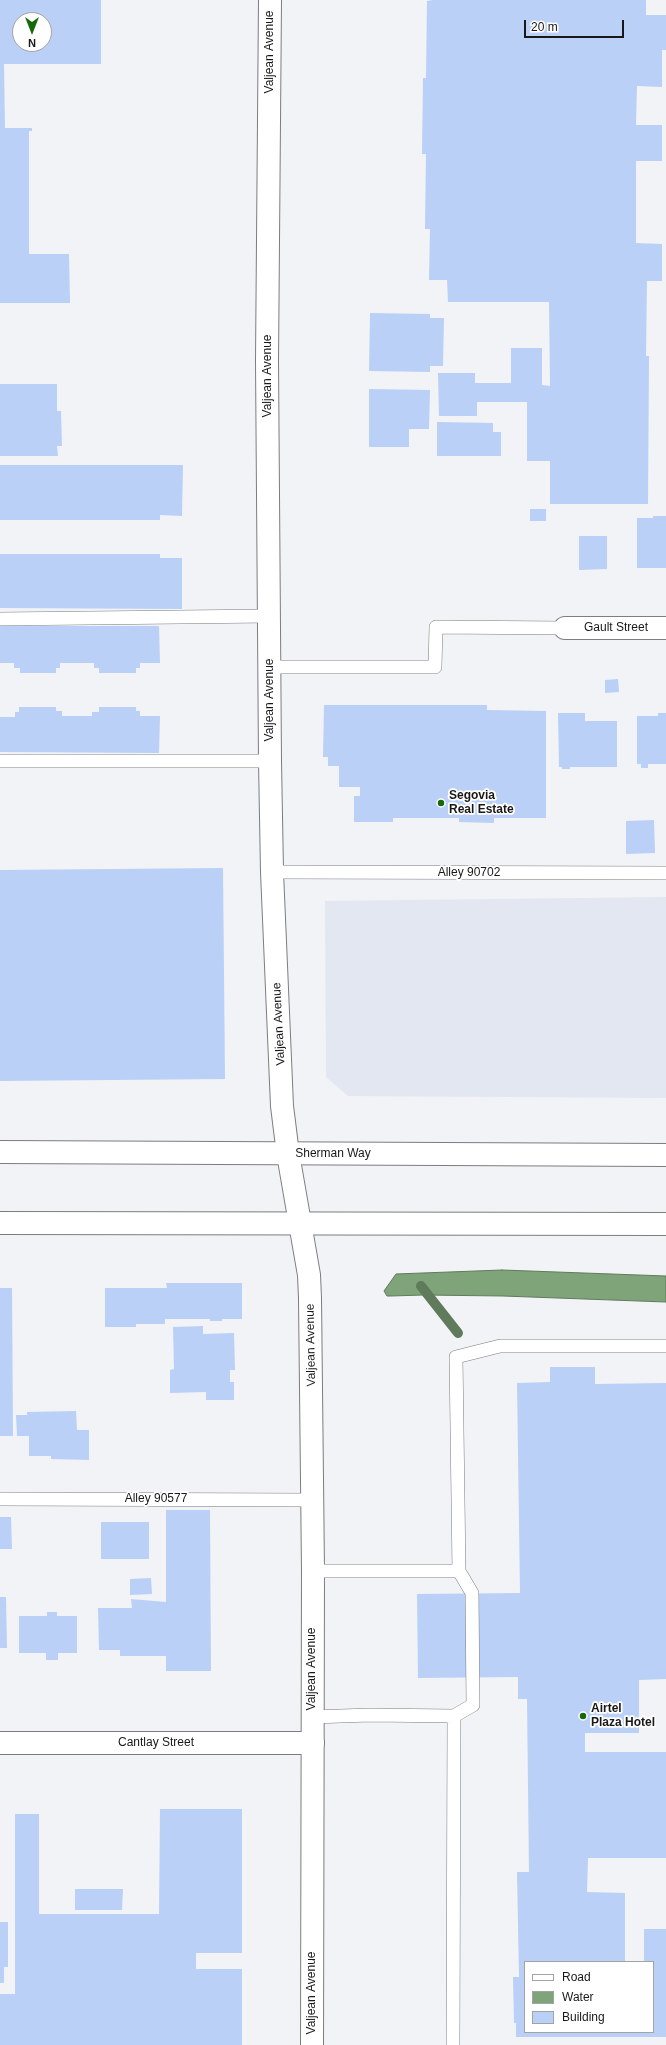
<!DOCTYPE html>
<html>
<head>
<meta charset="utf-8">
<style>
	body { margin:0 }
	#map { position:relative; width:666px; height:2045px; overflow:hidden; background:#f1f3f6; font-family:Helvetica,sans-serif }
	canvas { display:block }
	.legend { position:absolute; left:524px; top:1961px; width:130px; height:72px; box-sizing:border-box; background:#fff; border:1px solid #a3a3a3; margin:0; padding:5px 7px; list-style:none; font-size:12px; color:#181819 }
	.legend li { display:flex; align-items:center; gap:8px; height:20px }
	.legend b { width:20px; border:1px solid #a3a3a3 }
	.north { position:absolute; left:12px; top:12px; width:40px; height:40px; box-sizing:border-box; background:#fff; border:1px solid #a3a3a3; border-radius:50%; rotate:180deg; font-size:11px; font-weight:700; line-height:16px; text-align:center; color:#181819 }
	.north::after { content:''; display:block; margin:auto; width:14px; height:18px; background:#176809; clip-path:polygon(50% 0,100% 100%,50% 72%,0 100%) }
	.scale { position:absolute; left:524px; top:20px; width:100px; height:18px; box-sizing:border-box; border:2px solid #181819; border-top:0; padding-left:5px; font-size:12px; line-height:14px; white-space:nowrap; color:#181819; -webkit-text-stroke:3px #fff; paint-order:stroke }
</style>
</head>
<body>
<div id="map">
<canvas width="666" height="2045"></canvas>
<ul class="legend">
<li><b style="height:5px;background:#fff"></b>Road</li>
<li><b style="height:11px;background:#7fa479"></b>Water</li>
<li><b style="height:11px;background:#bad0f7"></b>Building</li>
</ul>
<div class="north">N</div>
<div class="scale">20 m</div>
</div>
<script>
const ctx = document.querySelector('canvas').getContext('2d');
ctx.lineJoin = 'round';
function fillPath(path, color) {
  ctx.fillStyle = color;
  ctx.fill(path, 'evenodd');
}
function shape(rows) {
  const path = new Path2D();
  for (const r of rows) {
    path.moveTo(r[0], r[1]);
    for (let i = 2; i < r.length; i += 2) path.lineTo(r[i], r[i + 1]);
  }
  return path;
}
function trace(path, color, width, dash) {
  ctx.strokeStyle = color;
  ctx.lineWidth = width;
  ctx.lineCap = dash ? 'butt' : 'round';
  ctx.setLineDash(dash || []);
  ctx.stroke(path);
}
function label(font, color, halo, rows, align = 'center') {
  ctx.font = font + ' Helvetica,sans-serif';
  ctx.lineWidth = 3.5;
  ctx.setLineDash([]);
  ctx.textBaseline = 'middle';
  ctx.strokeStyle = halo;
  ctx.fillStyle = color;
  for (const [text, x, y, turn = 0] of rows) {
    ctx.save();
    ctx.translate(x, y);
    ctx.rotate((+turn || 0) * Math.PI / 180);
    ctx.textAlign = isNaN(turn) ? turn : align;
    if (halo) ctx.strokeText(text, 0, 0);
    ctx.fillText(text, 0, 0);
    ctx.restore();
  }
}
fillPath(shape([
	[666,897,666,1098,348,1096,326,1077,325,901]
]), '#e2e7f1');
const water = shape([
	[502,1270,666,1276,666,1302,503,1296,423,1295,391,1296,387,1296,384,1291,396,1274,502,1270]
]);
fillPath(water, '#7fa479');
trace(water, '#607a5c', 1);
trace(shape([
	[421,1286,458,1333]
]), '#607a5c', 10);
fillPath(shape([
	[0,0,101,0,101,64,4,64,5,128,32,128,32,131,29,131,29,254,69,254,70,303,0,303],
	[20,20,44,20,44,44,20,44],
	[433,0,646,0,646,15,666,15,666,50,662,50,662,87,637,86,636,125,662,125,662,161,636,161,636,243,662,244,662,281,647,281,646,356,649,356,648,504,550,504,550,461,527,461,527,402,477,402,477,416,439,416,438,373,475,373,475,383,511,383,511,348,542,348,542,385,550,386,549,302,448,302,447,280,429,280,430,229,425,229,426,154,422,154,423,78,426,78,427,1],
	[370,313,430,314,430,318,444,318,443,366,430,366,430,372,369,371],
	[0,384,57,384,57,411,61,411,62,446,57,446,58,456,0,456],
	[369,389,430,390,429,429,409,429,409,447,369,447],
	[437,422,493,423,493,432,501,432,501,456,437,456],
	[0,465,183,465,182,516,160,515,160,520,0,520],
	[530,509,546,509,546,521,530,521],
	[653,516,666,516,666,568,637,568,637,518,653,518],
	[579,536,607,536,607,569,579,570],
	[0,554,160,554,160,558,182,558,182,609,0,608],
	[0,626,159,626,160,663,140,663,140,668,136,668,136,673,99,673,99,668,94,668,94,663,60,663,60,668,56,668,56,673,20,673,20,668,14,668,14,663,0,663],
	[618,679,619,692,605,693,605,680],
	[324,705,487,705,487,710,546,711,546,818,494,818,494,823,459,822,459,818,393,818,393,822,354,822,354,796,360,796,360,787,339,787,339,766,328,766,328,757,323,757],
	[19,707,56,707,56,711,62,711,62,716,92,716,92,712,99,712,99,707,136,707,136,711,140,711,140,716,160,716,159,753,0,752,0,717,15,717,15,712,19,712],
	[558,713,585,713,585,721,617,721,617,767,570,767,570,769,562,769,562,767,559,767],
	[658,713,666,713,666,764,648,764,648,768,641,768,641,764,637,764,637,716,658,716],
	[654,820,655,853,626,854,626,821],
	[223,868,225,1079,0,1081,0,870],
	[166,1283,242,1283,242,1319,222,1319,222,1321,210,1321,210,1319,165,1319,165,1324,136,1324,136,1327,105,1327,105,1288,167,1288],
	[0,1288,12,1288,13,1436,0,1436],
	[203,1326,203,1334,234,1333,235,1370,230,1370,230,1382,234,1382,234,1400,206,1400,206,1392,170,1393,170,1370,174,1369,173,1327],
	[550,1367,595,1367,595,1384,666,1383,666,1679,639,1680,639,1733,585,1733,585,1752,666,1752,666,1858,588,1858,587,1892,625,1893,625,1962,525,1962,525,2032,653,2032,653,1962,644,1962,644,1929,666,1929,666,2037,516,2037,516,2023,514,2023,513,1977,519,1977,517,1872,529,1872,527,1699,518,1699,518,1677,418,1678,417,1594,520,1593,517,1383,550,1382],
	[76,1411,77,1430,89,1430,89,1460,51,1459,51,1456,29,1456,29,1436,17,1436,16,1415,27,1415,27,1412],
	[166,1510,210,1510,211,1671,166,1671,166,1656,120,1656,120,1650,99,1650,98,1608,132,1608,131,1599,166,1602],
	[0,1517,11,1517,12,1549,0,1549],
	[101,1522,149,1522,149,1559,101,1559],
	[151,1578,152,1594,130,1595,130,1579],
	[0,1597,6,1597,7,1648,0,1648],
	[47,1612,57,1612,57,1616,77,1616,77,1653,58,1653,58,1660,46,1660,46,1653,19,1653,19,1616,47,1616],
	[160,1809,242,1809,242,1953,196,1953,196,1969,242,1969,242,2045,0,2045,0,1994,15,1994,15,1814,39,1814,39,1914,159,1914],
	[75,1889,123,1889,122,1910,75,1910],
	[0,1922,8,1922,8,1967,4,1967,4,1983,0,1983]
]), '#bad0f7');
const service = shape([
	[0,619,269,616],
	[270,667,435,667,436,627,565,628],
	[0,761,270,761],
	[272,872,666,873],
	[0,1499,313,1500],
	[313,1571,459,1571,456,1357,500,1346,666,1346],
	[454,1716,473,1705,472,1593,459,1571],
	[312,1717,370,1715,454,1716,453,2045]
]);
const minor = shape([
	[270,0,267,361,270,761,272,872,282,1106,288,1154],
	[565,628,666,628],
	[0,1743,313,1743]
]);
const secondary = shape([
	[288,1154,309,1275,310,1298,313,1571,312,2045]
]);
const primary = shape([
	[0,1152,666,1155],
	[0,1223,666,1224]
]);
trace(service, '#7b7d80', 14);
trace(minor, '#7b7d80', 24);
trace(secondary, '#7b7d80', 24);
trace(primary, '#7b7d80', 24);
trace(service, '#fff', 13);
trace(minor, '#fff', 22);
trace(secondary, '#fff', 22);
trace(primary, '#fff', 22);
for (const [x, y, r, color] of [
	[441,803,4,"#176809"],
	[583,1716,4,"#176809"]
]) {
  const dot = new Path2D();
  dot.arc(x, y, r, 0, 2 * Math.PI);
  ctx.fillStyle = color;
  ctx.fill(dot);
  trace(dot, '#fff', 1.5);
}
label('12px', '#181819', '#fff', [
	["Valjean Avenue",270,52,-90],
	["Valjean Avenue",268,376,-90],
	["Gault Street",616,628],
	["Valjean Avenue",270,700,-90],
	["Alley 90702",469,873],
	["Valjean Avenue",279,1024,-93],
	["Sherman Way",333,1154],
	["Valjean Avenue",311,1345,-91],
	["Alley 90577",156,1499],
	["Valjean Avenue",312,1669,-90],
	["Cantlay Street",156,1743],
	["Valjean Avenue",312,1993,-90]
]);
label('bold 12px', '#181819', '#fff', [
	["Segovia",449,796],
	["Real Estate",449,810],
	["Airtel",591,1709],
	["Plaza Hotel",591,1723]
], 'left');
</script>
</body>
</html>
